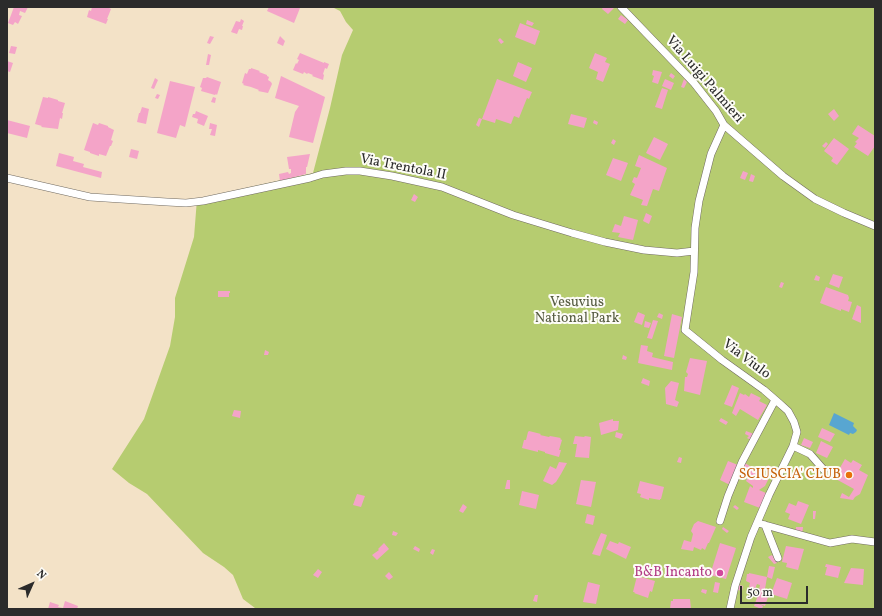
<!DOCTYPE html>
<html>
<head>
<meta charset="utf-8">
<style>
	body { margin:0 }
	#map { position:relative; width:882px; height:616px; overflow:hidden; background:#f3e2c7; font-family:Vollkorn,serif }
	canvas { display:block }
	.frame { position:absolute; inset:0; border:8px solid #2b2b2b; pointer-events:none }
	.north { position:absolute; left:12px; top:564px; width:40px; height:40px; -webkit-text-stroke:3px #fdfcf7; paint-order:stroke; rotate:45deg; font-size:11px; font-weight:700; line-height:16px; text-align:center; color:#2b2b2b }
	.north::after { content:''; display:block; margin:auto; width:14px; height:18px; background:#2b2b2b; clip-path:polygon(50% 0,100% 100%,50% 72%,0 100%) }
	.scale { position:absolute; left:740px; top:586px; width:68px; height:18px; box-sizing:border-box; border:2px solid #2b2b2b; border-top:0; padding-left:5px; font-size:12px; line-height:14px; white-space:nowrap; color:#2b2b2b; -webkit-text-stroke:3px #fdfcf7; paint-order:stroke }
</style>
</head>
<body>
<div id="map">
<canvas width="882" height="616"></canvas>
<div class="frame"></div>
<div class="north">N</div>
<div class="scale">50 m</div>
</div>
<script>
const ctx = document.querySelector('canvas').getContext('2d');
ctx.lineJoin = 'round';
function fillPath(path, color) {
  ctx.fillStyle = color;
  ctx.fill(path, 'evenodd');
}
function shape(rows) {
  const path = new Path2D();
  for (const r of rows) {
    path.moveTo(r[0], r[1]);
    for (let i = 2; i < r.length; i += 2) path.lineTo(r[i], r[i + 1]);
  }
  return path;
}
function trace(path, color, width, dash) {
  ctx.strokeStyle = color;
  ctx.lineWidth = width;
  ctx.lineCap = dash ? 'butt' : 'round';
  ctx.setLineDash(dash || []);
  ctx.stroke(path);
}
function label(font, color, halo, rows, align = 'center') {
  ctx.font = font + ' Vollkorn,serif';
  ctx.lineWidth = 4;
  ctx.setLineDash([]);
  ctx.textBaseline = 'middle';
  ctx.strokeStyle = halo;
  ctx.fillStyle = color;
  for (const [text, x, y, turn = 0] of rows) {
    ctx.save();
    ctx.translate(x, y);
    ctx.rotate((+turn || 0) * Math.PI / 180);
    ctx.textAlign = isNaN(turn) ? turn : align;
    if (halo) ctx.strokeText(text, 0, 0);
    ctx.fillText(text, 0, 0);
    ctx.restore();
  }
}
fillPath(shape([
	[332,7,875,7,875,609,254,609,255,608,243,599,233,575,224,567,203,553,147,494,129,483,112,469,144,419,170,346,175,317,175,298,194,237,197,199,313,173,330,108,342,55,353,30,346,22,340,11]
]), '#b6cc70');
fillPath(shape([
	[834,413,854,423,853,426,857,430,856,432,853,434,850,433,849,435,829,425]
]), '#58a6d1');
fillPath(shape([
	[14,7,28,7,25,13,20,11,19,15,22,16,18,24,15,22,13,25,8,23],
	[92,7,107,7,111,9,107,19,108,19,106,24,87,17,89,10,91,11],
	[269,7,298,7,300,8,294,23,267,11],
	[603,7,612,7,614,8,608,14,602,9],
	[621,15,628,20,625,24,618,19],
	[241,19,244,21,242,26,243,26,242,30,239,29,237,34,231,32,236,21,240,22],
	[527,20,534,23,532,26,526,24],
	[520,23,540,31,535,45,515,37],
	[210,36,214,37,210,44,207,43],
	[280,36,285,41,283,46,277,43],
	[500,38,504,42,501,44,498,40],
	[11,46,17,47,15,54,9,53],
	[300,53,324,63,324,62,329,64,327,69,325,68,323,74,324,75,323,80,312,76,313,75,308,73,307,74,304,72,303,74,293,70,296,63,297,64,299,60,297,59],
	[595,53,607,58,605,62,610,64,603,82,596,79,598,72,589,68],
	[208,54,211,55,209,65,206,65],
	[7,61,13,63,10,72,7,71],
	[518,62,532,68,526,82,513,76],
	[251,68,260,71,259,72,267,75,267,76,269,77,268,80,271,82,272,84,268,93,258,91,259,90,251,87,243,85,244,84,242,83,245,73,247,74,249,69,251,69],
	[653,70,662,72,658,84,652,82,654,76,652,75],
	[671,73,675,76,673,79,669,76],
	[281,76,325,97,313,143,289,137,295,112,299,106,275,98],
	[207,77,221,82,217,95,216,94,215,95,201,91,202,88,200,87,203,78,206,78],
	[155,78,158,80,154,89,151,88],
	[497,79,532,92,529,99,527,98,519,118,514,116,511,124,496,119,495,123,482,119],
	[665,79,674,83,671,90,662,86],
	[684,79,687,82,684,88,681,87],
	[170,81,195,87,185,127,180,125,176,138,157,133],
	[662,88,668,90,662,109,655,107],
	[157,94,160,95,158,99,155,98],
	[43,97,48,98,48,97,58,100,58,101,65,103,62,113,63,113,62,119,60,118,58,129,41,127,42,126,35,124],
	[213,97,216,98,215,103,211,102],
	[142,107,149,109,146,124,137,122,139,113,140,113],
	[834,109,839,116,834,121,828,114],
	[196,111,208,116,204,126,197,123,198,119,192,117,193,114,195,114],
	[571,114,587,118,584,128,568,124],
	[479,118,482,119,479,127,476,125],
	[7,120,30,126,27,138,7,133],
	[594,120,598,122,597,125,593,123],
	[93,123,98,125,99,123,108,126,108,127,114,130,111,140,113,141,111,146,110,146,106,156,99,154,99,156,90,153,90,152,84,150],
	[210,123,217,125,215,136,210,135,212,129,209,129],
	[858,125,875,136,875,146,868,156,854,147,857,143,855,142,859,138,852,134],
	[654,137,668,144,660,160,646,153],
	[834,138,849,149,837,165,831,161,833,158,824,151],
	[613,139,616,141,614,145,611,143],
	[826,142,828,144,825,148,822,146],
	[131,149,139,151,137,159,129,157],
	[59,153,74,157,73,161,84,164,83,167,102,172,101,178,56,166],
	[310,154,307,167,306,167,306,174,280,181,279,174,288,172,289,174,291,173,291,169,289,169,287,157],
	[639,155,667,168,659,191,653,189,647,206,641,205,643,200,630,195,635,184,632,182,634,177,637,178,641,168,635,166],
	[613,158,628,163,621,181,606,175],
	[743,171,748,173,745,180,740,178],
	[751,174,755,176,753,182,749,181],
	[414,194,418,197,415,202,411,200],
	[646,213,652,216,649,224,643,221],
	[624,216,638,220,633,240,618,237,620,233,612,232,615,224,621,226],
	[833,274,843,277,839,288,829,284],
	[816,275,820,277,819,281,814,280],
	[781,282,784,283,782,288,779,287],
	[826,287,848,295,849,298,848,301,852,302,849,312,841,309,841,311,820,303],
	[218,291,230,291,230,293,229,293,229,297,218,297],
	[857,305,861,307,861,323,852,319],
	[638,312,645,315,642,325,634,322],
	[659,313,663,315,662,319,657,317],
	[672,314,682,317,674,358,664,356],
	[653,320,658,321,652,339,647,338],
	[645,321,651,323,649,328,644,327],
	[641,345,648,346,647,351,653,353,652,357,673,362,672,370,638,363],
	[265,350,269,352,268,355,264,355],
	[623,355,627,357,626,360,622,359],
	[690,358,707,361,700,395,684,391,685,377,687,377,688,374,686,372],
	[643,378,650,381,649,386,641,383],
	[671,381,679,383,675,400,679,402,677,407,666,404,665,388],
	[732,385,739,388,732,407,724,404],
	[740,393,744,395,745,394,749,397,751,393,761,398,759,401,767,405,758,420,740,409,736,416,732,413],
	[234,410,241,411,240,418,232,416],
	[721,418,728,422,726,425,719,421],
	[613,419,613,421,619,421,618,430,601,435,599,423],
	[822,428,835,434,830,442,818,437],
	[529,431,541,434,540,435,549,437,550,436,561,438,560,439,562,440,559,450,561,450,559,457,545,453,545,452,538,450,538,452,522,448,524,440,526,440,528,432],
	[746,431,754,434,751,440,747,438,749,436,745,434],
	[616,432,623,434,621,439,615,437],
	[575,436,584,437,585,436,591,437,589,458,575,457,577,444,573,444],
	[804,438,813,442,810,448,801,445],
	[821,441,833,447,827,458,816,453],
	[679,457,682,458,681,463,677,462],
	[845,459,851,463,853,460,862,465,859,470,868,475,860,494,855,497,853,500,840,498,842,493,849,497,854,489,834,478],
	[728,461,738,465,730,485,720,480],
	[559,462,567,463,561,474,556,482,552,485,543,481,550,466,556,469],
	[745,463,769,478,765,486,759,490,766,493,760,508,744,502,750,486,753,488,753,486,746,481,748,477,740,473],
	[768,465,773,468,770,473,765,470],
	[507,480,510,480,510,489,505,489],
	[581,480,596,482,591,507,576,504],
	[640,481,664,487,661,499,660,499,660,500,649,498,649,500,640,497,641,494,637,493],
	[522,491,539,495,536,509,519,505],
	[357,494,365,496,361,507,353,505],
	[798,501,809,505,801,524,788,519,790,514,785,512,789,503,796,506],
	[463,504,467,507,463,513,459,511],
	[735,505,739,508,737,510,733,507],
	[813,511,816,511,815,519,813,519],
	[587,514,595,516,593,525,585,523],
	[698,521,716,527,709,543,708,543,705,550,702,548,701,550,694,547,693,551,681,549,684,540,691,542,693,534,691,531,694,524],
	[723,527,729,531,727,533,722,529],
	[796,527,803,527,802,535,795,535],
	[393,531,398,533,396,536,392,535],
	[601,533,607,535,600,556,592,554],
	[610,541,618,544,619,542,631,547,626,559,606,549],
	[384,543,389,549,377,560,372,555,379,550,378,549],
	[720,543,736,548,726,579,710,575],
	[415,546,420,549,419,552,413,549],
	[786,546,804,549,798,570,786,567,787,563,782,562],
	[432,549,435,550,433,555,430,553],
	[772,555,777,563,774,564,768,557],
	[826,564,841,567,838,578,825,575,827,567,825,567],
	[769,566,775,567,772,579,767,577,765,589,770,591,765,606,757,603,763,606,762,609,759,609,759,608,754,606,758,595,756,595,758,589,759,590,760,585,757,584,755,589,749,587,750,583,746,581,747,574,749,574,749,573,767,577],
	[851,568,864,569,863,585,844,583],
	[318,569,322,572,318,578,313,575],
	[389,572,393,577,389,580,385,576],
	[637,576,655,581,652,592,650,591,648,598,634,593,635,592,633,592],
	[777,578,792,583,787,599,771,594],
	[588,582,600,585,596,604,583,602],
	[715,582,720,583,718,593,713,592],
	[739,585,743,586,742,591,738,590],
	[702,589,707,590,706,594,701,592],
	[535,595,538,595,537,602,533,601],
	[673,599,690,599,691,609,670,609,671,601,673,601],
	[65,601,78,606,77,609,48,609,50,602,59,605,58,607,63,608]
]), '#f4a4c8');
const minor = shape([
	[621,7,694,83,716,111,724,125,783,176,815,199,844,213,875,226],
	[724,125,711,154,699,201,695,228,694,272,689,304,685,330,722,360,764,390,779,403,788,411,794,422,797,432,793,446,769,495,751,537,735,586,730,609],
	[7,178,90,197,167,202,186,203,203,201,310,178,323,174,346,171,360,171,392,176,442,187,513,215,572,233,605,242,644,250,677,253,694,251],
	[793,446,810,454,824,470],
	[720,521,728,496,742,462,775,400],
	[758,523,830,543,852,539,875,542],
	[765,525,778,558]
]);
trace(minor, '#716b62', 8);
trace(minor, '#fff', 7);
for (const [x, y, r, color] of [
	[849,475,4,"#e8710a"],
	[720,573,4,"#d1479c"]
]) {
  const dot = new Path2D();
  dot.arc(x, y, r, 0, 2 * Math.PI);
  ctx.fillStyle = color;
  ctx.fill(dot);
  trace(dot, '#fdfcf7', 1.5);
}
label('14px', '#2b2b2b', '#fdfcf7', [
	["Via Luigi Palmieri",704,80,49],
	["Via Trentola II",403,168,11],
	["Via Viulo",746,360,37]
]);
label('14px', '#555b40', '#fdfcf7', [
	["Vesuvius",577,303],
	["National Park",577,319]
]);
label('14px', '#c56008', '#fdfcf7', [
	["SCIUSCIA' CLUB",841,475]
], 'right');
label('14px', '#b23c85', '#fdfcf7', [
	["B&B Incanto",712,573]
], 'right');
</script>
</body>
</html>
